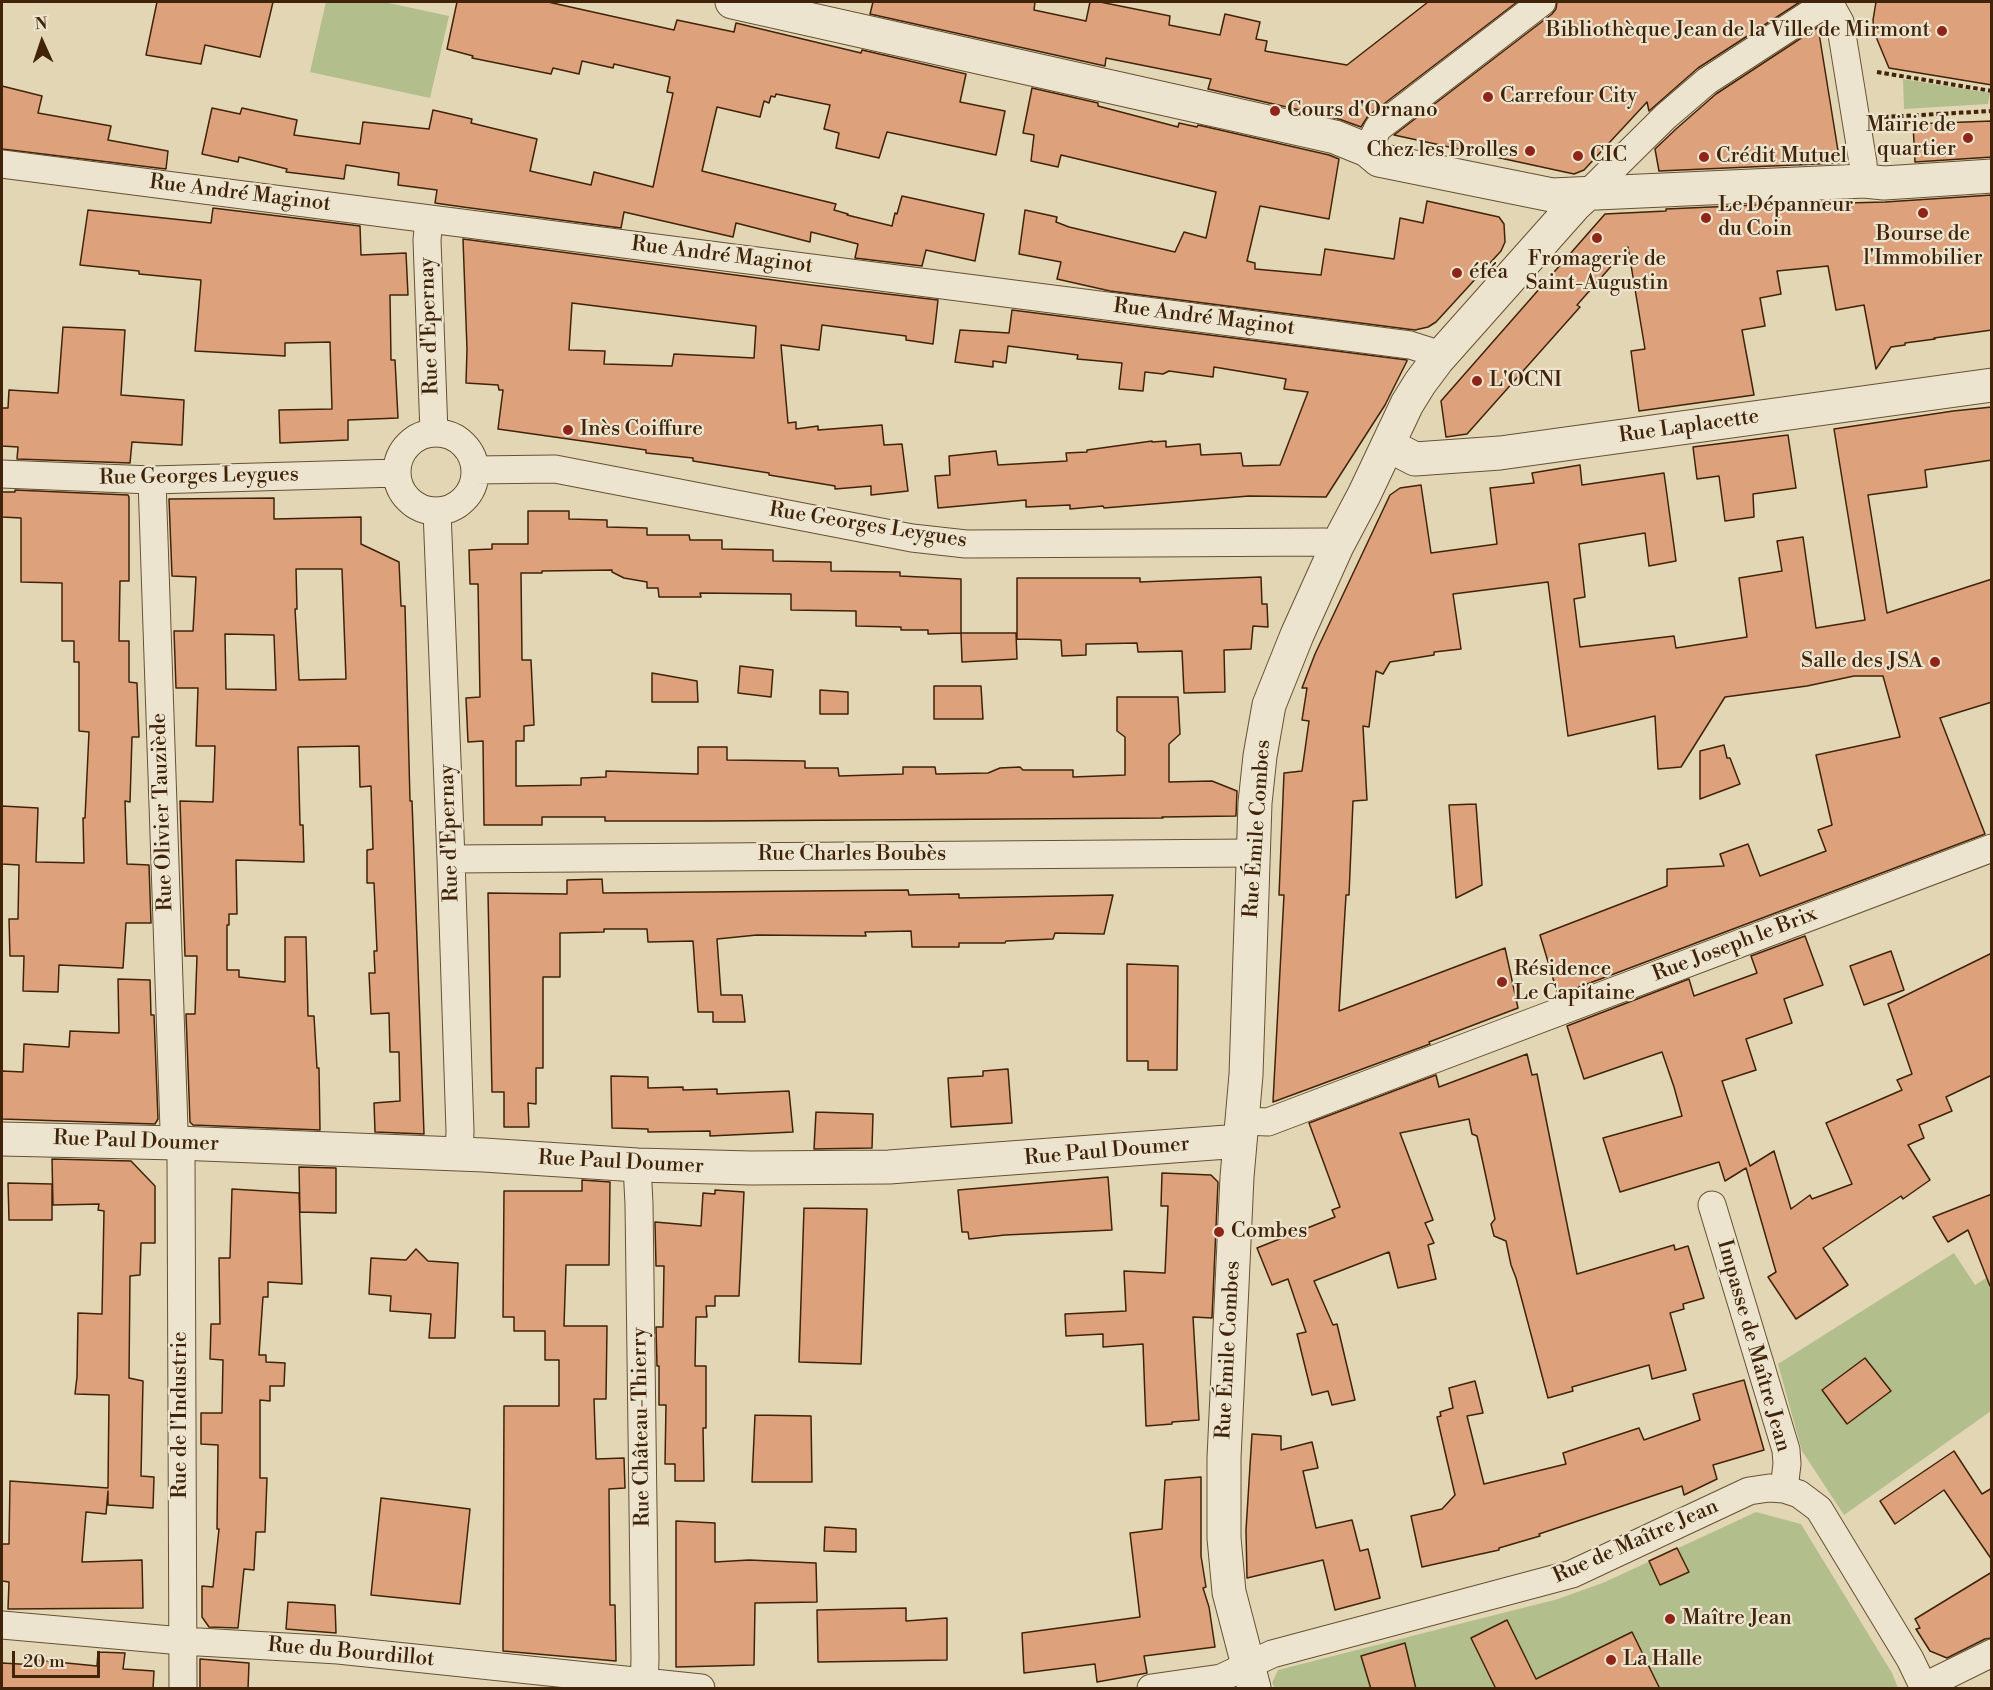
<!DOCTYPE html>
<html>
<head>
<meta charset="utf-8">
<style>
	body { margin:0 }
	#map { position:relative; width:1993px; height:1690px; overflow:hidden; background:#e2d6b4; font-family:"Libre Bodoni",serif }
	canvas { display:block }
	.frame { position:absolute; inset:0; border:3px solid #402308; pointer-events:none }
	.north { position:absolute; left:12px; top:12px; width:60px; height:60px; -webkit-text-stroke:4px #ece4ce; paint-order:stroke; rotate:357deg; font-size:16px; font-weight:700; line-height:24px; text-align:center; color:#402308 }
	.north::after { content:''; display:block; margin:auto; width:21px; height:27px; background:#402308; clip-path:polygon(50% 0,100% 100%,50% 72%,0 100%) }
	.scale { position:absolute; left:12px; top:1651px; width:88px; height:27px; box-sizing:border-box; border:3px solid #402308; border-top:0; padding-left:8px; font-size:18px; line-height:21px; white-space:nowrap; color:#402308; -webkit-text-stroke:4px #ece4ce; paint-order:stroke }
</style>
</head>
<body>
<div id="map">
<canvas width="1993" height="1690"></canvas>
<div class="frame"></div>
<div class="north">N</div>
<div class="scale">20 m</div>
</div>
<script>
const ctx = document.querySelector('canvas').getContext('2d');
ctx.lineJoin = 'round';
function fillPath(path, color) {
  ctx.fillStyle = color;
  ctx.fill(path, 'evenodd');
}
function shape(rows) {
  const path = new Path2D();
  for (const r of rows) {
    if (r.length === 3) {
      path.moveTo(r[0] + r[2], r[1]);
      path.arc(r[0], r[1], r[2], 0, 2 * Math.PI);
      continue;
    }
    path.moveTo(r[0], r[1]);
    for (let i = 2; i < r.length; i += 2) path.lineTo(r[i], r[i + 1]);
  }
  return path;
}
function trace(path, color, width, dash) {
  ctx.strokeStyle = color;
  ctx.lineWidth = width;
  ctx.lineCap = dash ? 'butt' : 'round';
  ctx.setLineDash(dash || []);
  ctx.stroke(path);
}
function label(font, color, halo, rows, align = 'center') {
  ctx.font = font + ' "Libre Bodoni",serif';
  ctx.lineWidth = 4.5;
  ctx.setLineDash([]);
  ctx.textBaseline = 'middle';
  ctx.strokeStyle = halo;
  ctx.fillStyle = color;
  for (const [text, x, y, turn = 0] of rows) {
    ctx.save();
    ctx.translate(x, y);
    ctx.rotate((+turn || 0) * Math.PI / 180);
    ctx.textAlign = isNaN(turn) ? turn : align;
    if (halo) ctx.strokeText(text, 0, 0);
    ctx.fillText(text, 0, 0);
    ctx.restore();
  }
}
fillPath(shape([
	[326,2,384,2,449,16,430,98,310,72],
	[1903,79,1990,93,1988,104,1904,109],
	[1954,1253,1975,1285,1991,1275,1991,1411,1844,1515,1802,1451,1778,1364],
	[1756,1512,1801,1524,1892,1673,1898,1688,1275,1688,1272,1683,1278,1670,1558,1599,1605,1582]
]), '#b3be8d');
const building = shape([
	[157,2,273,2,260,57,205,45,201,64,146,55,157,2],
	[457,2,548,2,674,30,677,20,734,32,736,23,861,53,862,50,966,74,960,102,1005,111,996,155,887,132,879,158,836,148,839,133,824,129,830,105,776,94,775,97,771,96,769,103,764,101,760,117,717,107,702,171,836,204,834,210,848,214,847,215,892,226,895,213,897,214,902,196,984,214,975,261,926,250,922,266,855,258,858,244,811,232,810,242,736,223,733,237,624,212,621,228,463,207,435,203,437,190,398,185,399,173,346,165,344,179,286,172,287,169,239,157,238,162,202,154,212,108,240,114,242,108,297,120,294,135,360,144,363,122,429,129,433,110,472,119,471,123,537,139,530,171,591,185,594,172,653,187,673,93,667,92,670,77,614,64,613,68,582,61,579,74,553,68,551,74,472,58,473,56,447,49,457,2],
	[873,2,1035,2,1034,10,1086,21,1090,2,1100,2,1170,16,1169,25,1220,35,1225,14,1260,22,1256,39,1267,41,1265,51,1347,65,1428,2,1517,2,1368,116,1361,127,1339,119,1208,89,1211,79,1106,58,1105,66,870,14,873,2],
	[1557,2,1800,2,1698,68,1649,111,1647,102,1584,170,1574,174,1394,135,1552,14,1556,9,1557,2],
	[1876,2,1992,2,1992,85,1889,68,1874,32,1873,20,1876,2],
	[1818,27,1840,163,1659,171,1655,149,1676,129,1716,94,1818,27],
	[2,86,42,96,38,113,111,126,108,140,168,151,166,169,2,149,2,86],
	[1032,88,1098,103,1098,106,1178,127,1179,123,1197,127,1198,125,1329,155,1339,159,1329,219,1260,206,1247,261,1255,263,1255,269,1321,275,1325,249,1394,259,1400,218,1423,223,1427,201,1499,217,1504,224,1505,242,1501,251,1436,322,1428,327,1415,330,1110,291,1057,279,1061,262,1019,254,1025,210,1057,217,1056,222,1069,227,1175,252,1184,232,1206,238,1216,192,1061,155,1058,167,1031,161,1034,135,1023,133,1032,88],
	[1992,121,1992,157,1915,162,1913,124,1992,121],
	[1992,195,1992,330,1934,338,1935,339,1905,343,1905,345,1891,347,1876,369,1864,305,1836,310,1828,266,1777,271,1781,294,1760,298,1765,326,1742,330,1754,395,1639,411,1631,351,1645,349,1628,247,1577,305,1580,307,1467,434,1446,437,1441,401,1605,214,1666,211,1666,209,1846,201,1847,203,1885,202,1992,195],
	[213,208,360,226,361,255,406,253,408,295,390,295,391,360,395,360,398,418,348,420,348,440,280,443,279,410,332,409,330,342,285,343,285,356,195,351,201,280,139,274,139,271,80,265,88,210,211,223,213,208],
	[463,239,811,285,938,300,933,344,906,340,906,336,822,325,819,350,781,345,788,423,796,422,796,429,818,426,818,430,882,425,884,445,902,444,908,491,871,495,871,486,835,489,835,486,769,475,769,473,693,461,693,458,646,453,646,450,498,429,503,390,499,390,498,385,466,383,467,349,463,239],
	[572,303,756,326,754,358,674,354,672,366,604,364,605,351,569,350,572,303],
	[1012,310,1407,360,1407,361,1385,405,1326,497,1249,496,1104,508,1103,506,1070,509,1070,505,1026,507,1026,500,938,508,935,476,950,475,949,456,996,451,998,465,1067,461,1066,453,1087,452,1087,450,1152,441,1152,442,1166,441,1166,447,1200,444,1201,455,1241,453,1243,466,1280,465,1308,392,1284,389,1286,379,1214,367,1213,377,1169,371,1163,374,1145,372,1143,391,1119,389,1122,363,1077,359,1078,355,1008,346,1006,363,993,361,993,367,955,362,960,330,1009,333,1012,310],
	[63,327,125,330,121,395,184,400,182,445,132,442,130,463,17,459,18,447,2,446,2,408,8,408,9,390,58,393,63,327],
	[1992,407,1992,460,1925,470,1927,487,1868,495,1887,613,1992,579,1992,702,1940,718,1985,834,1558,995,1540,935,1667,886,1667,869,1724,866,1720,854,1748,844,1760,876,1826,851,1818,830,1832,825,1816,755,1900,737,1883,676,1854,676,1807,686,1725,697,1681,767,1658,769,1655,716,1568,736,1548,582,1453,594,1461,649,1434,652,1434,655,1390,662,1383,674,1376,671,1369,727,1363,726,1367,800,1353,801,1349,895,1346,895,1339,1011,1505,948,1518,1008,1429,1042,1430,1044,1273,1102,1284,895,1279,895,1284,773,1302,771,1309,721,1302,720,1307,688,1302,688,1315,654,1390,495,1400,488,1421,485,1431,553,1497,544,1490,488,1534,483,1532,473,1580,465,1582,485,1664,473,1676,561,1649,566,1645,533,1579,544,1585,597,1574,599,1580,647,1674,636,1676,648,1747,637,1739,578,1782,571,1777,541,1803,537,1816,628,1865,620,1834,429,1953,411,1992,407],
	[1788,435,1796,488,1753,494,1754,517,1725,521,1719,476,1697,479,1693,447,1788,435],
	[15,490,128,495,129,497,129,581,120,581,119,641,129,641,129,682,137,683,139,737,132,737,130,802,125,801,127,864,149,865,151,923,126,923,123,968,59,965,58,992,23,991,24,956,10,956,9,919,18,919,19,865,2,864,2,806,38,808,36,862,84,863,83,818,85,818,89,732,79,731,79,662,74,662,74,641,62,641,62,583,21,582,21,518,2,517,2,492,15,492,15,490],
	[274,498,274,519,361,517,361,544,399,562,401,606,405,606,410,801,412,801,424,1134,375,1132,374,1103,400,1101,399,1052,390,1052,389,1013,371,1014,369,973,375,973,374,951,377,951,374,883,367,883,367,850,373,849,371,786,360,787,359,746,298,747,300,825,303,825,304,862,236,860,237,914,229,914,229,925,227,925,227,970,239,970,239,977,285,982,285,937,306,937,308,1016,314,1016,317,1068,319,1068,320,1130,193,1125,190,1122,186,1014,195,1014,197,956,185,956,180,801,213,802,215,746,196,746,198,688,176,688,174,631,193,631,196,577,172,576,169,499,274,498],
	[296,569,342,569,346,679,299,680,295,609,297,609,296,569],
	[225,634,274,635,276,690,226,689,225,634],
	[528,511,569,511,569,519,607,520,607,527,647,528,647,535,689,535,690,540,722,540,722,549,773,550,773,561,831,562,831,571,900,572,900,576,961,579,961,633,928,634,928,630,901,630,901,627,856,626,856,611,791,610,791,594,700,593,701,597,659,597,658,588,647,588,647,582,624,578,612,572,612,570,542,571,542,573,521,573,522,660,531,660,534,725,524,726,524,741,516,741,516,786,581,785,581,778,606,777,606,771,698,774,698,747,727,747,727,760,805,761,805,768,838,768,839,776,903,774,903,767,935,767,936,774,988,773,1000,768,1020,767,1023,770,1073,770,1073,777,1125,775,1125,737,1117,731,1117,697,1178,697,1180,734,1169,744,1169,782,1212,781,1237,791,1236,816,1162,817,1163,818,708,821,605,821,605,817,542,817,542,825,484,825,483,741,468,742,466,698,480,697,478,584,470,584,469,550,492,549,492,544,528,544,528,511],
	[1261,577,1262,604,1267,604,1268,627,1253,626,1251,649,1224,650,1225,692,1184,693,1182,651,1138,652,1137,643,1086,644,1086,655,1062,656,1061,640,1017,639,1017,578,1140,578,1140,582,1261,577],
	[961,633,1016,633,1017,659,962,662,961,633],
	[740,666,773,670,771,697,738,693,740,666],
	[652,673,697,681,698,702,652,702,652,673],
	[934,686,981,686,983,719,934,719,934,686],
	[820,690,848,692,848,714,820,714,820,690],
	[1724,745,1727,758,1730,758,1740,784,1700,799,1700,751,1724,745],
	[1476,804,1482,885,1456,898,1449,805,1476,804],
	[602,879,603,893,908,890,909,895,959,894,959,898,1113,895,1104,934,1055,933,1053,939,1006,941,1005,943,959,943,959,947,912,947,911,931,865,932,866,936,757,935,717,939,721,995,742,995,745,1022,713,1022,713,1012,698,1012,693,941,648,942,647,929,604,929,604,932,560,933,560,977,543,977,543,1068,536,1068,536,1104,528,1103,529,1127,504,1127,504,1092,492,1092,488,893,567,894,567,880,602,879],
	[1805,936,1823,985,1784,999,1792,1023,1746,1039,1756,1070,1722,1081,1750,1166,1774,1151,1791,1209,1810,1195,1812,1199,1852,1184,1826,1123,1902,1090,1897,1080,1912,1074,1888,1004,1992,953,1992,1075,1946,1097,1952,1111,1919,1125,1924,1138,1908,1145,1930,1180,1903,1199,1901,1196,1823,1248,1848,1285,1796,1319,1768,1277,1776,1272,1746,1168,1725,1181,1719,1162,1620,1192,1603,1138,1682,1116,1674,1087,1662,1052,1584,1079,1567,1026,1689,979,1694,996,1757,973,1751,956,1805,936],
	[1891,951,1904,990,1864,1005,1850,966,1891,951],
	[1127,964,1178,966,1177,1070,1148,1070,1148,1061,1127,1061,1127,964],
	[118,979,150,980,151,1015,154,1015,158,1119,155,1124,2,1119,2,1071,23,1072,24,1044,69,1047,70,1031,119,1033,118,979],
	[1527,1054,1532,1075,1537,1074,1577,1274,1674,1245,1675,1250,1688,1246,1704,1298,1683,1304,1684,1309,1670,1313,1686,1370,1652,1379,1649,1365,1572,1387,1573,1391,1548,1398,1516,1278,1511,1265,1506,1241,1494,1236,1491,1224,1495,1219,1483,1163,1477,1136,1472,1134,1469,1119,1400,1133,1433,1220,1425,1223,1434,1243,1428,1245,1436,1279,1398,1288,1389,1252,1314,1281,1333,1325,1337,1324,1355,1400,1332,1405,1328,1391,1312,1395,1297,1334,1306,1332,1288,1279,1272,1285,1257,1248,1335,1217,1332,1210,1340,1207,1309,1123,1436,1075,1439,1087,1527,1054],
	[1008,1069,1012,1123,951,1127,948,1078,983,1076,983,1071,1008,1069],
	[611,1076,648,1077,648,1088,683,1087,683,1090,717,1089,717,1094,789,1091,793,1132,710,1136,710,1131,648,1132,648,1129,612,1128,611,1076],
	[816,1112,873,1114,872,1148,814,1149,816,1112],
	[52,1159,131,1161,155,1186,155,1243,141,1243,140,1275,130,1276,129,1378,143,1381,141,1476,154,1477,153,1508,108,1505,108,1491,106,1514,86,1512,82,1562,142,1560,143,1608,8,1609,9,1582,2,1581,2,1544,9,1544,10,1481,108,1488,109,1395,75,1394,77,1377,78,1313,102,1314,104,1211,98,1210,99,1204,53,1205,52,1159],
	[299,1167,336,1168,336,1213,300,1212,299,1167],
	[1162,1173,1211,1175,1218,1182,1212,1318,1193,1317,1199,1420,1172,1422,1172,1424,1146,1426,1143,1344,1103,1347,1103,1334,1066,1336,1065,1314,1126,1311,1124,1271,1165,1273,1168,1206,1161,1206,1162,1173],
	[1108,1177,1112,1230,1005,1235,969,1239,968,1232,962,1232,958,1190,1108,1177],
	[582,1180,610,1182,609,1265,566,1265,564,1326,607,1326,606,1399,594,1399,596,1459,624,1458,625,1488,609,1489,610,1605,615,1605,616,1661,503,1651,504,1406,559,1406,559,1360,545,1360,545,1331,514,1331,514,1317,503,1317,504,1191,582,1191,582,1180],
	[8,1183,52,1184,52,1220,9,1220,8,1183],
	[232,1189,299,1193,302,1284,268,1282,268,1297,263,1297,259,1355,266,1355,266,1362,285,1363,284,1386,270,1386,270,1401,260,1400,260,1478,267,1478,265,1532,256,1532,254,1570,244,1569,238,1628,209,1627,202,1617,202,1586,213,1587,219,1529,217,1529,218,1445,201,1444,201,1413,222,1413,223,1360,210,1359,211,1324,220,1324,219,1258,230,1258,232,1189],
	[715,1190,744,1192,739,1296,715,1296,715,1306,706,1306,707,1317,696,1317,695,1366,706,1366,706,1428,703,1428,704,1481,675,1481,675,1464,665,1464,666,1405,659,1405,659,1366,657,1366,656,1327,663,1327,664,1266,656,1266,655,1222,701,1226,703,1193,715,1194,715,1190],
	[1992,1194,1992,1286,1990,1286,1968,1230,1948,1242,1933,1217,1992,1194],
	[804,1208,867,1209,861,1364,799,1362,804,1208],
	[416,1249,428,1261,458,1263,455,1338,429,1338,431,1314,390,1311,391,1296,369,1294,371,1258,406,1260,416,1249],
	[1865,1358,1891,1391,1847,1424,1822,1390,1865,1358],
	[1744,1380,1764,1450,1713,1465,1717,1479,1684,1495,1682,1486,1539,1534,1540,1536,1499,1548,1499,1550,1422,1567,1411,1516,1442,1509,1455,1495,1437,1417,1441,1416,1440,1412,1453,1408,1449,1388,1475,1381,1483,1413,1467,1416,1484,1484,1566,1464,1563,1453,1639,1428,1644,1440,1700,1420,1693,1394,1744,1380],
	[755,1415,811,1416,812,1482,752,1482,755,1415],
	[1252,1434,1281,1436,1281,1450,1312,1442,1318,1468,1303,1471,1316,1528,1352,1520,1360,1551,1368,1549,1380,1598,1335,1610,1323,1560,1247,1578,1246,1530,1252,1434],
	[1954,1451,1982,1494,1992,1488,1992,1560,1944,1490,1895,1524,1880,1501,1954,1451],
	[1201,1477,1201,1556,1206,1587,1203,1588,1209,1607,1215,1647,1144,1656,1147,1673,1097,1682,1095,1664,1024,1673,1022,1633,1140,1617,1130,1533,1162,1529,1165,1480,1201,1477],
	[381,1498,470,1509,460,1604,371,1595,381,1498],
	[676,1521,715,1523,715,1562,749,1560,816,1563,817,1602,755,1603,754,1665,676,1667,676,1521],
	[825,1527,856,1529,856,1552,824,1551,825,1527],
	[1677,1548,1689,1572,1660,1585,1649,1561,1677,1548],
	[1992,1572,1992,1638,1985,1639,1947,1658,1930,1651,1916,1629,1920,1628,1915,1619,1992,1572],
	[288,1602,335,1605,336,1633,286,1629,288,1602],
	[906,1608,906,1621,947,1618,947,1660,818,1662,817,1610,906,1608],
	[1507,1620,1536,1679,1632,1632,1660,1689,1496,1689,1471,1638,1507,1620],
	[1405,1643,1416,1689,1371,1689,1361,1656,1405,1643],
	[98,1652,125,1653,123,1669,154,1671,153,1689,2,1689,2,1663,36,1665,36,1660,97,1666,98,1652],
	[200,1659,249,1663,248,1689,200,1689,200,1659]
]);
fillPath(building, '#dda27c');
trace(building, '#402308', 1.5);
const minor = shape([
	[1829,2,1840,22,1863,163,1864,181],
	[1367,150,1378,128,1542,2],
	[2,164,1410,345,1429,351,1438,359],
	[1587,194,1665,117,1707,81,1828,2],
	[429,219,427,240,434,433],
	[436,472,39],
	[475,470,555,469,912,538,966,544,1325,542,1337,546],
	[2,474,152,480,397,473],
	[152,480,174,1129,181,1156,183,1688],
	[437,511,451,859,460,1131,459,1155],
	[451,859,1253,853],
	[1242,1121,1268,1122,1992,848],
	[637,1165,639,1204,645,1659,644,1688],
	[1712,1205,1786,1450,1787,1464,1784,1489],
	[2,1625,182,1641,338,1650,701,1688],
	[1923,1687,1992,1653],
	[1151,1688,1221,1678,1272,1654,1572,1574,1749,1491,1769,1488,1784,1489,1799,1494,1819,1509,1910,1659,1924,1688]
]);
const tertiary = shape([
	[732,2,1335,137,1367,150,1379,160,1552,195,1864,181,1884,183,1992,176],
	[1388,445,1415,459,1500,453,1992,385],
	[2,1139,177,1143,484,1155,637,1165,751,1168,889,1167,1227,1142,1240,1143],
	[1254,1688,1229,1592,1224,1538,1224,1458,1237,1177,1246,1075,1255,803,1260,756,1269,705,1297,635,1337,546,1364,495,1407,404,1420,383,1438,359,1574,206,1587,194]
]);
trace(minor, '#685033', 29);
trace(tertiary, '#685033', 35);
trace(shape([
	[1877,72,1992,91],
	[1884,117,1992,111]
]), '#402308', 4, [4.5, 3]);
trace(minor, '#ece4ce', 27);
trace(tertiary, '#ece4ce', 33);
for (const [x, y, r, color] of [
	[1942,31,6,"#8f2418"],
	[1488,97,6,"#8f2418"],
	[1275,111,6,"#8f2418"],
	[1968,138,6,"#8f2418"],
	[1530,151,6,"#8f2418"],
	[1578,156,6,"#8f2418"],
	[1704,157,6,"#8f2418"],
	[1923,213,6,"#8f2418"],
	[1706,218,6,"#8f2418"],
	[1597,238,6,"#8f2418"],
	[1457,273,6,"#8f2418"],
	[1477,381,6,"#8f2418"],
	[568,430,6,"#8f2418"],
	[1935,662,6,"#8f2418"],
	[1502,982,6,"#8f2418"],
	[1219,1232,6,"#8f2418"],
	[1670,1619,6,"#8f2418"],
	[1611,1660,6,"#8f2418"]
]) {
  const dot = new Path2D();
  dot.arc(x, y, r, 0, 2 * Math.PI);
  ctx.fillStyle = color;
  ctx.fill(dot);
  trace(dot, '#ece4ce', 2);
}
label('21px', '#402308', '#ece4ce', [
	["Bibliothèque Jean de la Ville de Mirmont",1930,31,"right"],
	["Carrefour City",1500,97],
	["Cours d'Ornano",1287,111],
	["Mairie de",1956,126,"right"],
	["quartier",1956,150,"right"],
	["Chez les Drolles",1518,151,"right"],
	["CIC",1590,156],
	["Crédit Mutuel",1716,157],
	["Le Dépanneur",1718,206],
	["du Coin",1718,230],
	["Bourse de",1923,235,"center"],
	["l'Immobilier",1923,259,"center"],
	["Fromagerie de",1597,260,"center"],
	["Saint-Augustin",1597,284,"center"],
	["éféa",1469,273],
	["L'OCNI",1489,381],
	["Inès Coiffure",580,430],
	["Salle des JSA",1923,662,"right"],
	["Résidence",1514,970],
	["Le Capitaine",1514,994],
	["Combes",1231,1232],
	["Maître Jean",1682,1619],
	["La Halle",1623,1660]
], 'left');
label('21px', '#402308', '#ece4ce', [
	["Rue André Maginot",240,194,7],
	["Rue André Maginot",722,256,7],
	["Rue André Maginot",1204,318,7],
	["Rue d'Epernay",430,326,-92],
	["Rue Laplacette",1689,427,-8],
	["Rue Georges Leygues",199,477,-1],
	["Rue Georges Leygues",868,526,9],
	["Rue Olivier Tauziède",163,812,-92],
	["Rue Émile Combes",1258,829,-86],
	["Rue d'Epernay",450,833,-92],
	["Rue Charles Boubès",852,855],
	["Rue Joseph le Brix",1735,945,-21],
	["Rue Paul Doumer",136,1142,2],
	["Rue Paul Doumer",1107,1152,-5],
	["Rue Paul Doumer",621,1163,3],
	["Impasse de Maître Jean",1753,1346,74],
	["Rue Émile Combes",1229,1350,-87],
	["Rue de l'Industrie",181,1415,-90],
	["Rue Château-Thierry",642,1427,-91],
	["Rue de Maître Jean",1636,1542,-24],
	["Rue du Bourdillot",351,1653,5]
]);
</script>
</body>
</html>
